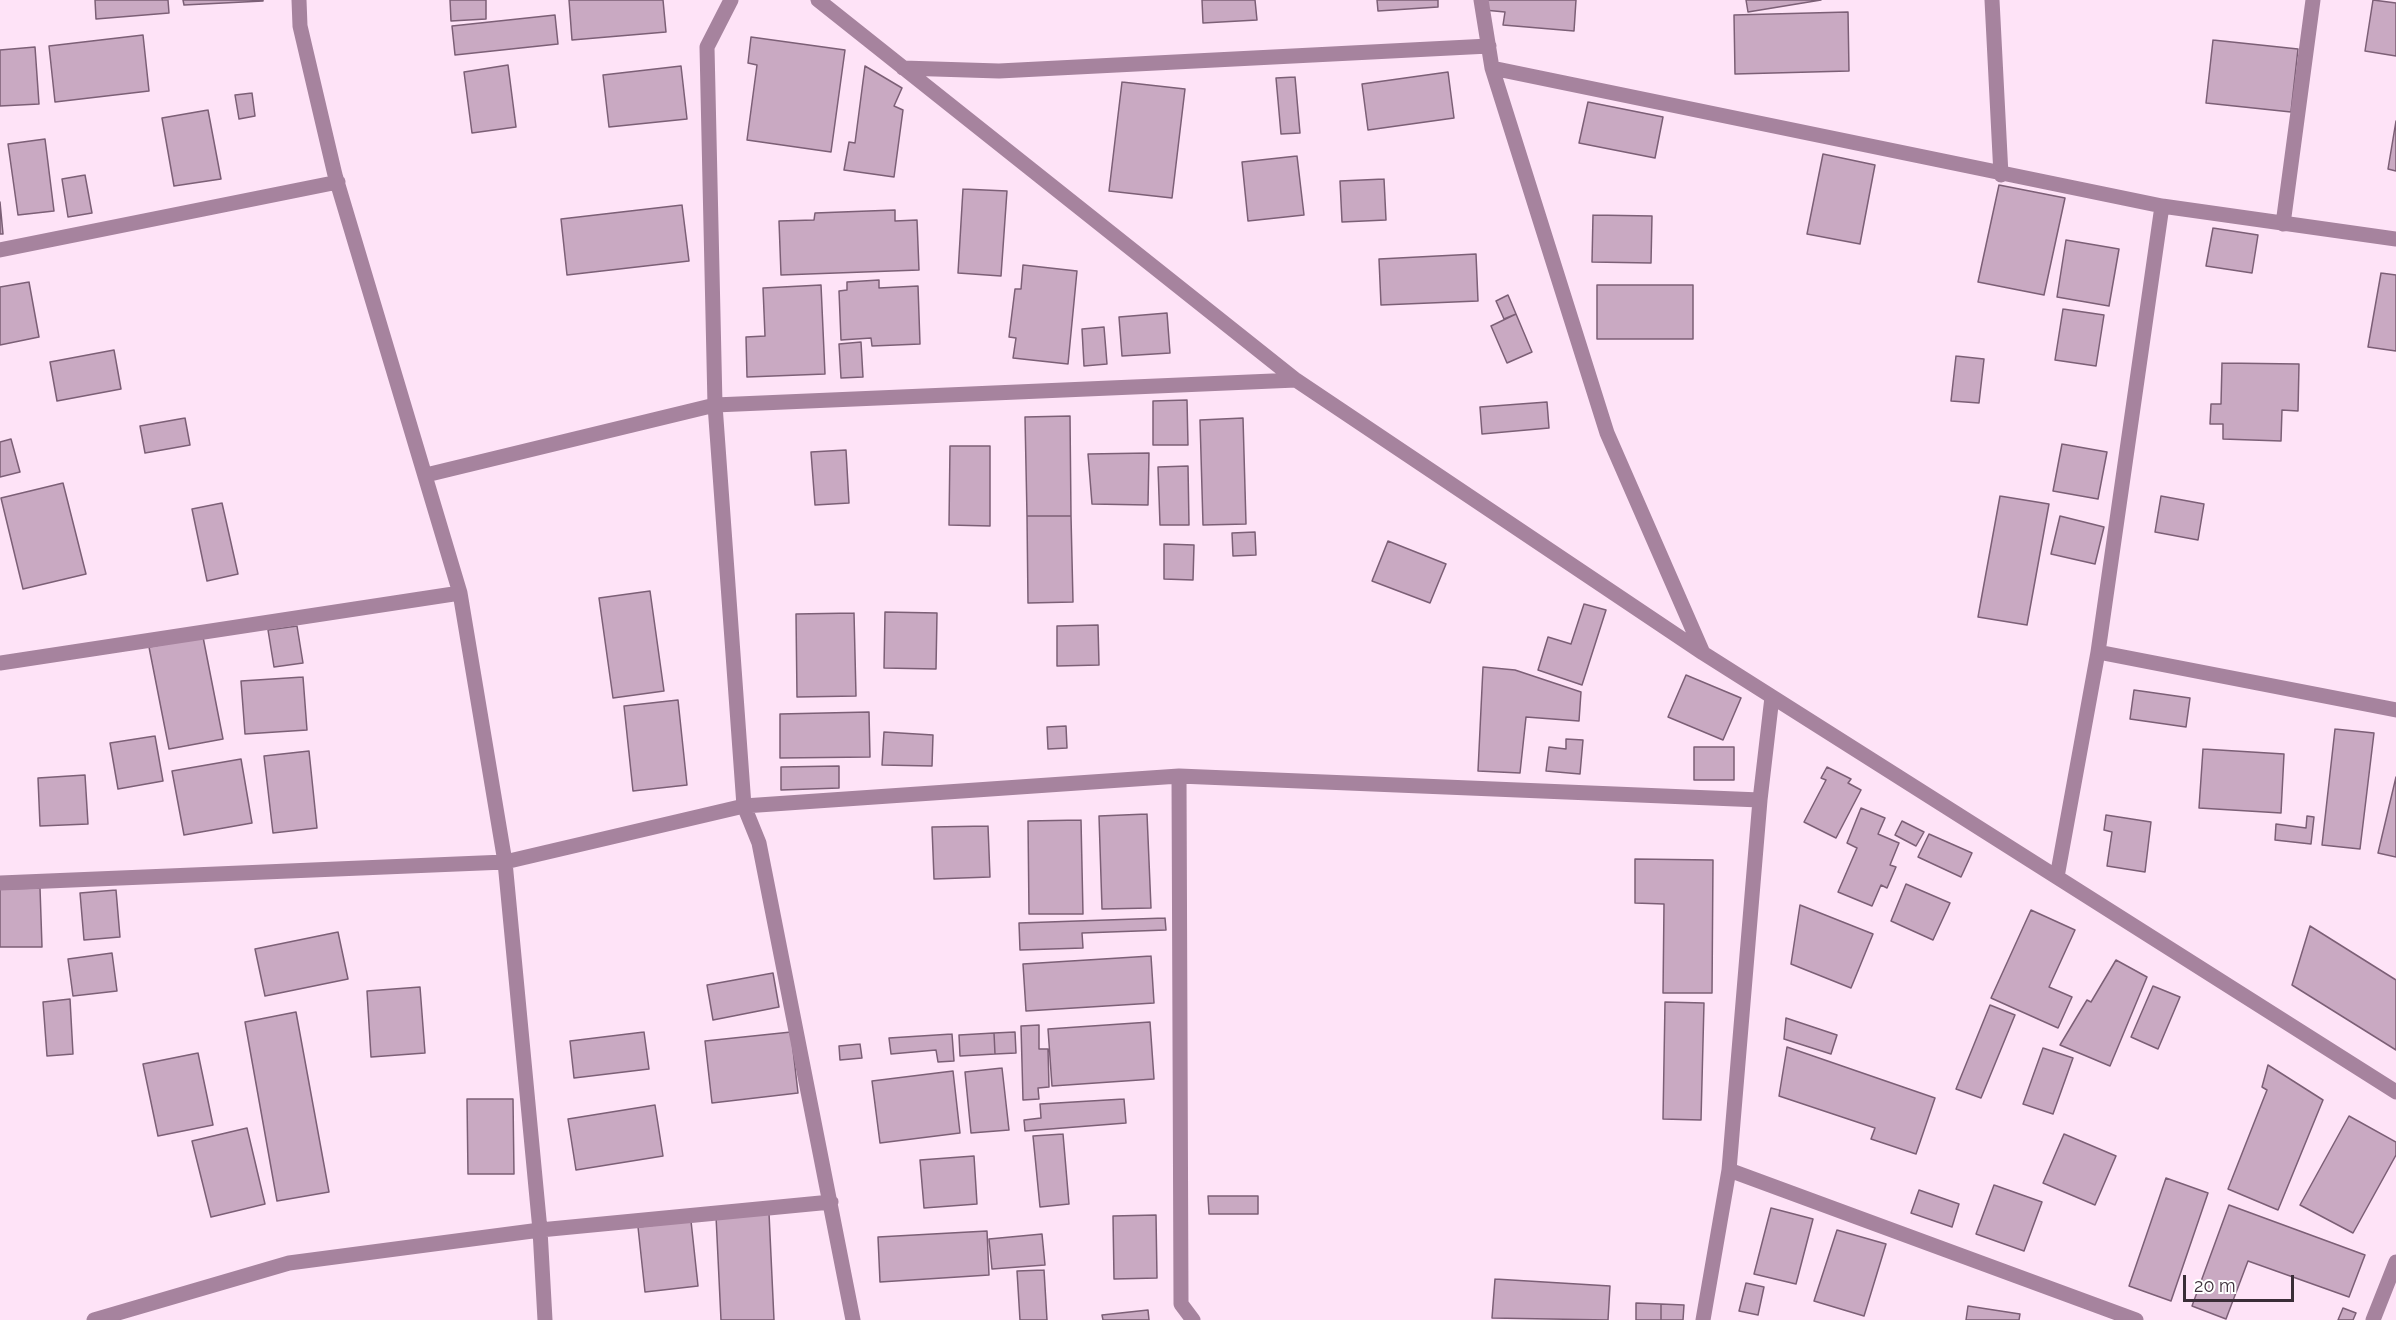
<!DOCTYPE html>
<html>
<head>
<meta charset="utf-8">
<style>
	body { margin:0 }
	#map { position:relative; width:2396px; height:1320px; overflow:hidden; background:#fee3f7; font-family:Raleway,sans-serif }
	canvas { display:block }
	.scale { position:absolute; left:2183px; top:1275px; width:111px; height:27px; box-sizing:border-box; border:3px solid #3a2d37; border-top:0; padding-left:8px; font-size:18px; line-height:21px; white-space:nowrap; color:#3a2d37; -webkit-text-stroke:4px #fff; paint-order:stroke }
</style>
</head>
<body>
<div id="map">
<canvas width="2396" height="1320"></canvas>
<div class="scale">20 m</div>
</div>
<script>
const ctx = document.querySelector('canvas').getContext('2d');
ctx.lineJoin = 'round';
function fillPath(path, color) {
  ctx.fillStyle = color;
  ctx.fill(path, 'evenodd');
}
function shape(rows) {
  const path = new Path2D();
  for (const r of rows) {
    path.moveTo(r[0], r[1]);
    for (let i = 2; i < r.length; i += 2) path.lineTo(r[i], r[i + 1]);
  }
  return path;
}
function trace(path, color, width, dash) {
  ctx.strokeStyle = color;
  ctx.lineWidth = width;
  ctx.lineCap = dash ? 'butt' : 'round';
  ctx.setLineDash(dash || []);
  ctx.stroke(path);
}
const building = shape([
	[95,0,168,0,169,13,96,19,95,0],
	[183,0,263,0,263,1,184,5,183,0],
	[450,0,486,0,486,19,451,21,450,0],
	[569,0,663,0,666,32,572,40,569,0],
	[1202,0,1255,0,1257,20,1203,23,1202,0],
	[1377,0,1438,0,1438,7,1378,11,1377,0],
	[1485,0,1576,0,1574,31,1503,25,1505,12,1484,10,1485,0],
	[1746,0,1821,0,1748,12,1746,0],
	[2373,0,2396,3,2396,56,2365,51,2373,0],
	[1848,12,1849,71,1735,74,1734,15,1848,12],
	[555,15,558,44,455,55,452,26,555,15],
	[143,35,149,91,55,102,49,46,143,35],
	[751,37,845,50,831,152,747,140,757,65,748,63,751,37],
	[2213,40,2298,49,2291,112,2206,103,2213,40],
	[35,47,39,104,0,106,0,50,35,47],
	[508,65,516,127,472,133,464,72,508,65],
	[681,66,687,119,609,127,603,75,681,66],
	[865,66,902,88,894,106,903,110,894,177,844,170,849,142,855,143,865,66],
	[1448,72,1454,118,1368,130,1362,84,1448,72],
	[1295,77,1300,133,1281,134,1276,78,1295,77],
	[1122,82,1185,89,1172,198,1109,191,1122,82],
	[252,93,255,116,239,119,235,95,252,93],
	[1588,102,1663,117,1655,158,1579,143,1588,102],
	[208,110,221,179,174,186,162,118,208,110],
	[2396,121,2396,171,2388,169,2396,121],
	[45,139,54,211,18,215,8,144,45,139],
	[1823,154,1875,165,1860,244,1807,234,1823,154],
	[1297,156,1304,215,1248,221,1242,162,1297,156],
	[85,175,92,213,68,217,62,179,85,175],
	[1384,179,1386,220,1342,222,1340,181,1384,179],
	[1999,185,2065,198,2044,295,1978,282,1999,185],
	[963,189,1007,191,1001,276,958,273,963,189],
	[0,202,3,234,0,234,0,202],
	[682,205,689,261,567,275,561,219,682,205],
	[895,210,895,221,917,220,919,270,781,275,779,221,814,220,815,213,895,210],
	[1593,215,1652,216,1651,263,1592,262,1593,215],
	[2213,228,2258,235,2252,273,2206,266,2213,228],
	[2066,240,2119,249,2109,306,2057,297,2066,240],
	[1476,254,1478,301,1381,305,1379,259,1476,254],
	[1023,265,1077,271,1068,364,1013,358,1016,338,1009,337,1015,289,1021,289,1023,265],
	[2381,273,2396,275,2396,351,2368,347,2381,273],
	[879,280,879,288,918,286,920,344,872,346,871,338,841,340,839,291,847,290,847,282,879,280],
	[29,282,39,337,0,345,0,287,29,282],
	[821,285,825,374,747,377,746,337,765,336,763,288,821,285],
	[1597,285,1693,285,1693,339,1597,339,1597,285],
	[1508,295,1516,314,1504,319,1496,301,1508,295],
	[2063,309,2104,315,2096,366,2055,360,2063,309],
	[1167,313,1170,353,1122,356,1119,317,1167,313],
	[1516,314,1532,352,1507,363,1491,326,1516,314],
	[1104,327,1107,364,1084,366,1082,329,1104,327],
	[861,342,863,377,841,378,839,344,861,342],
	[114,350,121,389,57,401,50,362,114,350],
	[1956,356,1984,359,1979,403,1951,401,1956,356],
	[2222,363,2299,364,2298,411,2282,410,2281,441,2223,439,2223,424,2210,424,2211,404,2221,404,2222,363],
	[1187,400,1188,445,1153,445,1153,401,1187,400],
	[1547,402,1549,428,1482,434,1480,407,1547,402],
	[1070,416,1071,516,1027,516,1025,417,1070,416],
	[185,418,190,445,145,453,140,426,185,418],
	[1243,418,1246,524,1203,525,1200,420,1243,418],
	[11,439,20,472,0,477,0,442,11,439],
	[2062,444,2107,452,2098,499,2053,491,2062,444],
	[950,446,990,446,990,526,949,525,950,446],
	[846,450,849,503,815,505,811,452,846,450],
	[1149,453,1148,505,1092,504,1088,454,1149,453],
	[1188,466,1189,525,1160,525,1158,467,1188,466],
	[63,483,86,574,23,589,1,498,63,483],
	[2000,496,2049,504,2027,625,1978,617,2000,496],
	[2161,496,2204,504,2198,540,2155,532,2161,496],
	[222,503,238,574,207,581,192,509,222,503],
	[1027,516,1071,516,1073,602,1028,603,1027,516],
	[2060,516,2104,527,2095,564,2051,554,2060,516],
	[1255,532,1256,555,1233,556,1232,533,1255,532],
	[1388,541,1446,564,1430,603,1372,581,1388,541],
	[1164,544,1194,545,1193,580,1164,579,1164,544],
	[650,591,664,691,613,698,599,598,650,591],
	[1584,604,1606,610,1582,685,1538,670,1548,637,1571,644,1584,604],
	[885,612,937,613,936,669,884,668,885,612],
	[854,613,856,696,797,697,796,614,854,613],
	[1098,625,1099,665,1057,666,1057,626,1098,625],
	[297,626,303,663,274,667,268,630,297,626],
	[203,637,223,739,169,749,149,647,203,637],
	[1483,667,1515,670,1581,692,1579,721,1526,717,1520,773,1478,771,1483,667],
	[1686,675,1741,698,1723,740,1668,717,1686,675],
	[303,677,307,730,245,734,241,681,303,677],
	[2134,690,2190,698,2186,727,2130,719,2134,690],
	[678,700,687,785,633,791,624,706,678,700],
	[869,712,870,757,780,758,780,714,869,712],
	[1066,726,1067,748,1048,749,1047,727,1066,726],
	[2335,729,2374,733,2360,849,2322,845,2335,729],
	[884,732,933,735,932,766,882,765,884,732],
	[155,736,163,781,118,789,110,743,155,736],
	[1566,739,1583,740,1580,774,1546,771,1549,747,1566,749,1566,739],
	[1694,747,1734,747,1734,780,1694,780,1694,747],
	[2203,749,2284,754,2281,813,2199,808,2203,749],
	[309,751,317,828,273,833,264,756,309,751],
	[241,759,252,823,184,835,172,771,241,759],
	[839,766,839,788,781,790,781,767,839,766],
	[1827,767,1851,779,1848,783,1861,790,1836,838,1804,822,1826,780,1821,778,1827,767],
	[85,775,88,824,40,826,38,778,85,775],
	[2396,777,2396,857,2378,853,2396,777],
	[1861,808,1885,818,1878,834,1899,843,1890,865,1896,867,1887,888,1881,885,1872,906,1838,892,1857,848,1847,843,1861,808],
	[1147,814,1151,908,1102,909,1099,816,1147,814],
	[2106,815,2151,822,2145,872,2107,866,2112,832,2104,830,2106,815],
	[2307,816,2314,817,2311,844,2275,840,2276,824,2306,828,2307,816],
	[1081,820,1083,914,1029,914,1028,821,1081,820],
	[1902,821,1924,832,1916,846,1895,835,1902,821],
	[988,826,990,877,934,879,932,827,988,826],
	[1929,834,1972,853,1961,877,1918,857,1929,834],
	[1635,859,1713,860,1712,993,1663,993,1664,904,1635,903,1635,859],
	[1906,884,1950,903,1933,940,1891,921,1906,884],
	[40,888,42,947,0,947,0,889,40,888],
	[116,890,120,937,84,940,80,893,116,890],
	[1800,905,1873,934,1851,988,1791,964,1800,905],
	[2031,910,2075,930,2049,987,2072,997,2058,1028,1991,998,2031,910],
	[1165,918,1166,930,1082,933,1083,948,1020,950,1019,923,1165,918],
	[2310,926,2396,980,2396,1050,2292,985,2310,926],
	[338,932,348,979,265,996,255,949,338,932],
	[112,953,117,991,73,996,68,959,112,953],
	[1151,956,1154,1003,1026,1011,1023,964,1151,956],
	[2116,960,2147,977,2110,1066,2060,1045,2087,1000,2091,1002,2116,960],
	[773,973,779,1007,713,1020,707,985,773,973],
	[2153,986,2180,997,2158,1049,2131,1037,2153,986],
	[420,987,425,1053,371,1057,367,991,420,987],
	[70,999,73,1054,47,1056,43,1002,70,999],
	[1665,1002,1704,1003,1701,1120,1663,1119,1665,1002],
	[1990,1005,2015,1015,1981,1098,1956,1089,1990,1005],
	[296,1012,329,1192,277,1201,245,1022,296,1012],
	[1786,1018,1837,1035,1831,1054,1784,1039,1786,1018],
	[1150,1022,1154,1079,1052,1086,1048,1029,1150,1022],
	[1039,1025,1039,1049,1048,1049,1049,1087,1038,1088,1039,1099,1023,1100,1021,1026,1039,1025],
	[644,1032,649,1069,574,1078,570,1041,644,1032],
	[791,1032,798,1093,712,1103,705,1041,791,1032],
	[1015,1032,1016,1053,995,1054,994,1033,1015,1032],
	[994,1033,995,1054,960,1056,959,1035,994,1033],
	[952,1034,954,1061,938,1062,936,1050,891,1054,889,1038,952,1034],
	[860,1044,862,1058,840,1060,839,1046,860,1044],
	[1787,1047,1935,1098,1916,1154,1871,1139,1875,1128,1779,1096,1787,1047],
	[2043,1048,2073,1058,2053,1114,2023,1104,2043,1048],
	[198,1053,213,1125,158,1136,143,1064,198,1053],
	[2268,1065,2323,1100,2278,1210,2228,1189,2267,1090,2262,1087,2268,1065],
	[1002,1068,1009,1130,971,1133,965,1072,1002,1068],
	[953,1071,960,1133,880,1143,872,1081,953,1071],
	[467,1099,513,1099,514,1174,468,1174,467,1099],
	[1124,1099,1126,1123,1025,1131,1024,1120,1041,1118,1040,1104,1124,1099],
	[655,1105,663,1156,576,1170,568,1119,655,1105],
	[2349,1116,2396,1142,2396,1155,2353,1233,2300,1205,2349,1116],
	[247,1128,265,1204,211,1217,192,1141,247,1128],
	[1063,1134,1069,1204,1040,1207,1033,1136,1063,1134],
	[2064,1134,2116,1156,2095,1205,2043,1183,2064,1134],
	[974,1156,977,1204,924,1208,920,1160,974,1156],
	[2166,1178,2208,1193,2171,1301,2129,1286,2166,1178],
	[1994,1185,2042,1202,2024,1251,1976,1234,1994,1185],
	[1919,1190,1959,1204,1952,1227,1911,1213,1919,1190],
	[1208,1196,1258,1196,1258,1214,1209,1214,1208,1196],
	[2229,1205,2365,1255,2349,1297,2248,1261,2226,1319,2192,1306,2229,1205],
	[1771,1208,1813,1219,1796,1284,1754,1274,1771,1208],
	[769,1213,774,1320,721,1320,716,1216,769,1213],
	[1156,1215,1157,1278,1114,1279,1113,1216,1156,1215],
	[691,1221,698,1286,645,1292,638,1227,691,1221],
	[1837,1230,1886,1244,1864,1316,1814,1301,1837,1230],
	[987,1231,989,1275,880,1282,878,1237,987,1231],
	[1042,1234,1045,1265,992,1269,989,1239,1042,1234],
	[1044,1270,1047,1320,1020,1320,1017,1271,1044,1270],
	[1495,1279,1610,1286,1608,1320,1492,1318,1495,1279],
	[1746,1283,1764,1287,1758,1315,1739,1311,1746,1283],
	[1636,1303,1661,1304,1661,1320,1636,1320,1636,1303],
	[1661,1304,1684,1305,1683,1320,1661,1320,1661,1304],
	[1968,1306,2020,1314,2019,1320,1966,1320,1968,1306],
	[2343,1308,2356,1313,2353,1320,2338,1320,2343,1308],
	[1148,1310,1149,1320,1103,1320,1102,1315,1148,1310]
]);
fillPath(building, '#c9a9c2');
trace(building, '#7c5f76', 1.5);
trace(shape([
	[299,0,300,26,335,175,460,593,505,862,540,1230,545,1320],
	[731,0,707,47,715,405,744,806,759,843,853,1320],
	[818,0,1296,380,1703,653,2396,1092],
	[1481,0,1492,68,1607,433,1703,653],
	[1992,0,2001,175],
	[903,68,999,71,1489,46],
	[1492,68,2162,206,2396,239],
	[2283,224,2313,0],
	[0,250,338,182],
	[426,475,715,405,1296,380],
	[2098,652,2396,710],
	[0,663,460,593],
	[1179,776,1181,1304,1193,1320],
	[2057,877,2098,652,2162,206],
	[0,883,505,862,744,806,1179,776,1760,800],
	[1729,1170,2136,1320],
	[94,1320,289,1263,540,1230,831,1202],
	[1703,1320,1729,1170,1760,800,1772,697],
	[2373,1320,2396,1262]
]), '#a6839e', 15);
</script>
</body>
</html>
